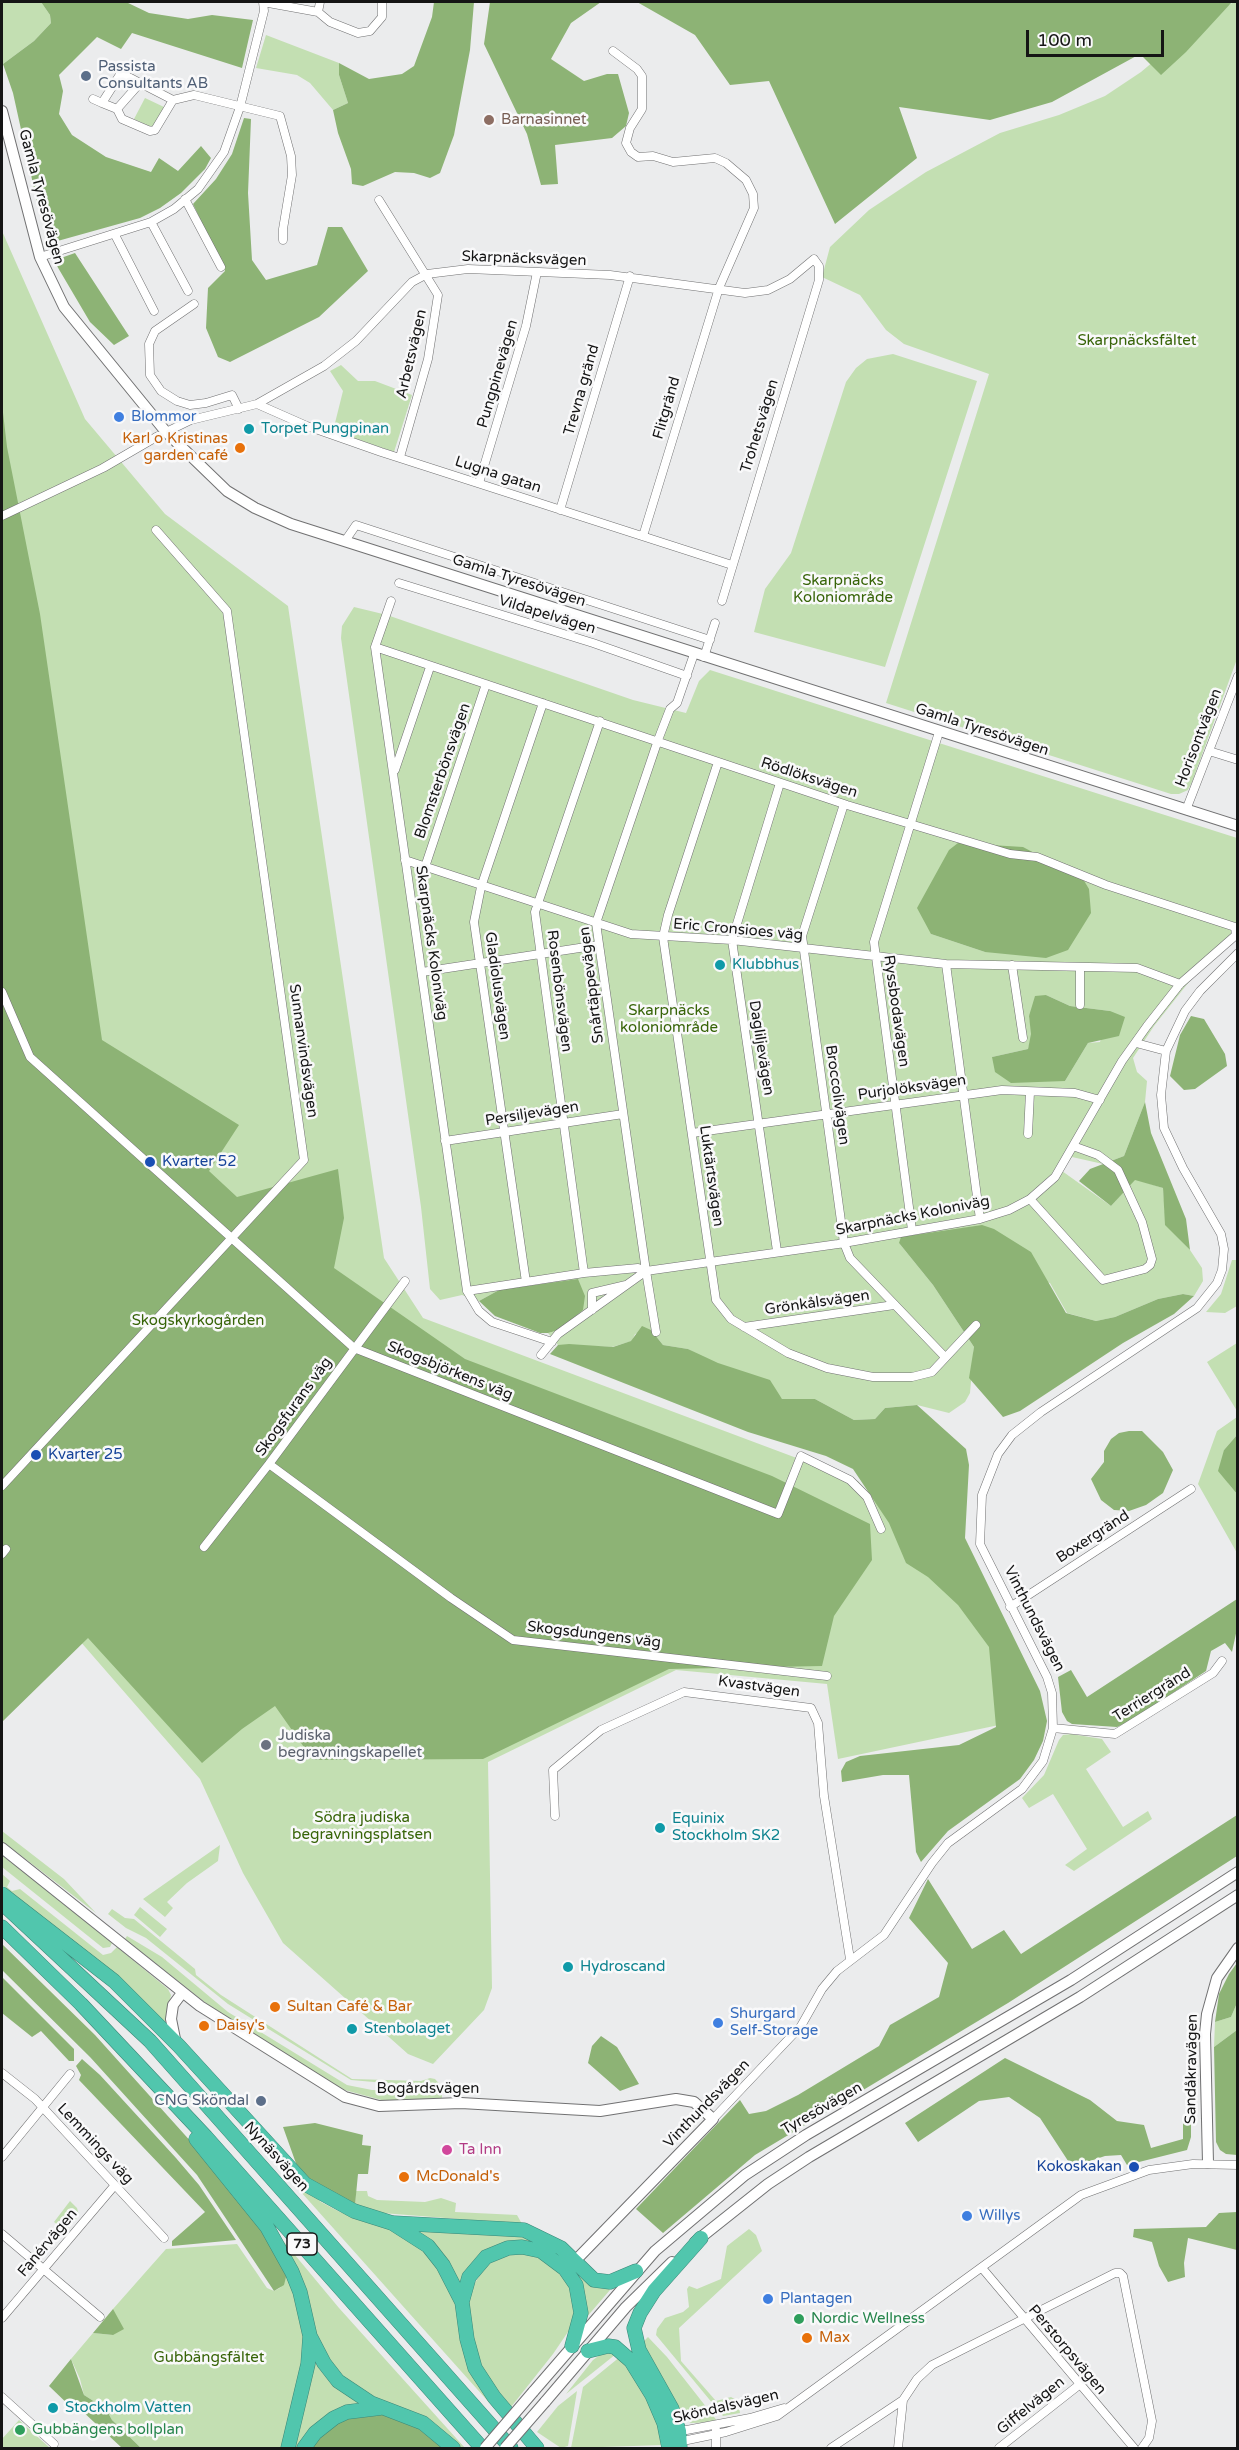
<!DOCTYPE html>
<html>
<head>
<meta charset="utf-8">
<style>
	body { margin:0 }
	#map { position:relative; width:1239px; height:2450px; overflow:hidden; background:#ebeced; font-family:"Varela Round",sans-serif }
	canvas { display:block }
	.frame { position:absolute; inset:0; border:3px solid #151515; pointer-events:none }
	.scale { position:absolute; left:1026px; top:30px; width:138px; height:27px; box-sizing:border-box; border:3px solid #151515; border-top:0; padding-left:8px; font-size:18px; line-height:21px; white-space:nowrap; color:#151515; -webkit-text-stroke:4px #f9f9fa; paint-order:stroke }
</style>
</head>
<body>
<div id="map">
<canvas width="1239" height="2450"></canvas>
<div class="frame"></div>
<div class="scale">100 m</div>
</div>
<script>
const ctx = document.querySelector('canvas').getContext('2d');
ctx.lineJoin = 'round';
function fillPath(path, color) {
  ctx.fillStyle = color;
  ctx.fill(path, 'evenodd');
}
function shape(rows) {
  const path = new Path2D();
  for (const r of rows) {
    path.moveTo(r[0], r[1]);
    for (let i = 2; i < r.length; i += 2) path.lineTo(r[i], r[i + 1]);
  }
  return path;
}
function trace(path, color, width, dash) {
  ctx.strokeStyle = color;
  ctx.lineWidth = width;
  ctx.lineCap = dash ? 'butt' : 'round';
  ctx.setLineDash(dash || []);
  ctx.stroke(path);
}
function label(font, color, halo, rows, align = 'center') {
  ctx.font = font + ' "Varela Round",sans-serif';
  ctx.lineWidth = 5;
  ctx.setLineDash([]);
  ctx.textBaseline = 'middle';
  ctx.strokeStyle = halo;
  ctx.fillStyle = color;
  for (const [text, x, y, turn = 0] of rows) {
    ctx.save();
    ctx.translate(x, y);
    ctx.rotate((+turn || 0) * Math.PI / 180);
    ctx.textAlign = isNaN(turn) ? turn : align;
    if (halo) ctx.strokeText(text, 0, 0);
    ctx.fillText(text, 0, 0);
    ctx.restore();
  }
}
fillPath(shape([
	[2,2,41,2,50,15,51,23,34,41,3,64],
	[1234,2,1237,2,1237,659,1192,782,1188,790,1179,794,1171,794,886,703,989,374,904,344,886,330,860,295,822,277,830,247,869,210,926,172,1000,133,1059,115,1105,96,1141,72,1205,18],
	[266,35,339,63,339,75,348,103,333,110,310,83,297,75,256,68],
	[145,98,164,107,153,128,134,119],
	[2,231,85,419,165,514,288,606,384,1258,423,1318,858,1481,995,1632,1013,1722,838,1759,827,1684,676,1670,488,1762,492,1988,484,2010,433,2064,408,2054,283,1943,243,1873,200,1779,66,1625,2,1693],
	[893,354,977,381,885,667,754,632,765,589,791,553,846,382,856,368,867,359],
	[341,365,358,381,375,381,412,395,394,452,333,431,343,391,330,371],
	[354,607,387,615,633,700,686,713,699,681,710,670,1237,838,1237,924,1225,943,1196,973,1154,1026,1133,1058,1137,1072,1147,1081,1145,1102,1124,1156,1103,1164,1072,1157,1062,1171,1111,1206,1135,1179,1163,1188,1166,1225,1190,1250,1202,1268,1203,1281,1194,1296,1183,1294,1158,1299,1115,1317,1096,1321,1067,1313,1050,1283,899,1243,933,1285,974,1347,970,1393,965,1402,949,1413,917,1405,885,1408,875,1419,854,1420,815,1399,782,1399,688,1349,663,1345,651,1330,635,1334,632,1341,612,1347,558,1345,548,1333,559,1330,523,1287,499,1290,479,1301,462,1295,440,1300,430,1289,421,1207,341,638,342,626],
	[1043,860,985,952,931,934],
	[1046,995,1070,1006,1110,1011,1100,1042,1088,1043,1065,1081,992,1057,1028,1049,1032,1034,1029,1016],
	[1232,1260,1237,1260,1237,1306,1225,1313,1206,1312,1221,1294],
	[1237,1343,1237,1411,1207,1362],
	[1237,1417,1237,1435,1224,1450,1228,1483,1237,1494,1237,1553,1198,1484,1217,1431],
	[1071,1734,1102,1739,1111,1752,1086,1769,1123,1827,1148,1811,1152,1819,1074,1871,1065,1865,1087,1849,1053,1794,1029,1808,1022,1798,1044,1775,1059,1740,1063,1735],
	[2,1831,64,1879,96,1913,2,1841],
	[220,1845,218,1861,187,1883,167,1902,173,1908,165,1917,143,1899],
	[2,1855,112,1943,110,1947,103,1948,2,1867],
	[2,1874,10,1881,7,1887,12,1891,20,1889,103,1955,111,1953,117,1947,168,1989,171,1995,165,2023,77,1945,2,1885],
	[140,1907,167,1929,160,1937,134,1915],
	[112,1909,125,1918,134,1919,195,1969,196,1975,221,1995,352,2079,421,2081,430,2078,435,2079,443,2088,351,2080,228,2004,146,1938,126,1928,108,1914],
	[127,1936,162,1957,228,2012,347,2085,372,2090,425,2092,442,2094,442,2098,385,2101,341,2089,207,2004,125,1939],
	[1237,2003,1237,2030,1214,2047,1215,2022,1231,2017],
	[242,2126,321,2202,340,2212,389,2228,431,2256,454,2297,457,2313,502,2417],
	[356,2191,367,2191,368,2196,377,2200,425,2202,441,2198,456,2203,455,2212,517,2215,522,2224,382,2213,355,2205],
	[70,2201,77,2208,79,2215,66,2231,54,2222],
	[409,2227,517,2234,560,2254,561,2258,489,2250,474,2260,465,2275,461,2289],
	[749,2229,756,2235,762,2251,679,2328,681,2361,716,2401,731,2397,738,2401,740,2413,723,2416,656,2335,657,2329,665,2318,683,2312,689,2307,687,2289,689,2286,697,2289,721,2279,727,2246],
	[280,2237,339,2308,465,2448,458,2448,349,2385,327,2361,278,2238],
	[237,2244,267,2288,274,2291,280,2288,286,2277,292,2282,303,2328,304,2366,284,2448,141,2448,112,2420,106,2409,84,2395,80,2379,71,2359,93,2333,113,2335,113,2309,166,2249],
	[516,2252,529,2252,556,2266,573,2292,575,2308,574,2323,553,2354,511,2407,483,2372,470,2326,468,2294,486,2265],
	[574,2273,597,2288,608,2288,610,2290,585,2319],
	[648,2337,667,2357,718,2422,691,2423,686,2420,641,2344],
	[605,2351,616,2354,566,2394,593,2360],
	[621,2356,649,2397,664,2445,571,2448,583,2387],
	[312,2358,326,2377,359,2403,337,2411,297,2448,292,2448],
	[577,2391,568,2446,561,2448,537,2432,558,2406],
	[19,2420,50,2448,2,2448,2,2439]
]), '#c3dfb2');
fillPath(shape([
	[41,2,126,2,149,13,188,19,212,15,253,20,242,68,132,33,121,49,97,37,59,75,63,91,59,114,72,135,106,157,151,172,159,158,178,171,201,146,211,158,205,169,181,193,160,208,140,218,54,242,49,240,37,202,13,93,3,64,34,41,51,23,50,15],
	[434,2,474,2,470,50,454,135,440,173,430,178,414,173,395,172,363,186,352,184,351,169,338,133,333,110,348,103,339,75,339,63,369,79,402,74,414,66,432,17],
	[490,2,601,2,571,23,551,59,584,81,607,74,618,74,629,113,626,126,612,138,555,145,558,184,541,185,527,134,484,44],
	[637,2,1232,2,1186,52,1161,75,1140,54,1052,102,990,120,899,107,917,158,835,224,769,81,730,85,695,35],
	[244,118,251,119,248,193,252,260,266,280,317,265,328,227,342,227,368,271,319,317,230,362,218,357,206,328,208,288,225,271,193,204,216,179,232,154],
	[75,253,129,336,114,345,90,322,57,266,58,259],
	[2,404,7,447,40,614,102,1040,239,1125,209,1171,237,1197,338,1169,344,1218,334,1268,465,1359,772,1476,870,1524,872,1560,834,1616,822,1666,669,1669,483,1759,313,1760,275,1706,242,1729,202,1763,88,1638,2,1722],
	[958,843,1023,847,1083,879,1089,889,1091,913,1068,950,1046,958,985,952,931,934,917,908,949,850],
	[1046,995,1070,1006,1110,1011,1125,1017,1119,1036,1088,1043,1065,1081,1011,1083,995,1072,992,1057,1028,1049,1031,1034,1029,1016,1035,996],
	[1191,1016,1204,1019,1225,1054,1227,1066,1195,1089,1184,1090,1170,1076,1180,1035],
	[1145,1102,1151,1133,1186,1219,1190,1250,1165,1225,1163,1188,1135,1180,1111,1206,1079,1181,1090,1169,1124,1156],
	[982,1225,994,1229,1031,1252,1066,1313,1096,1321,1115,1317,1158,1299,1183,1294,1194,1296,1174,1314,1123,1343,1020,1411,1003,1417,969,1378,974,1347,933,1285,899,1243,901,1237],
	[578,1279,585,1296,583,1310,559,1330,548,1333,540,1333,495,1316,479,1301,499,1290],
	[642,1326,651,1330,663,1345,688,1349,718,1363,770,1380,782,1399,815,1399,854,1420,875,1419,885,1408,917,1405,966,1449,969,1465,965,1538,1040,1691,1047,1721,1043,1741,1034,1760,1020,1779,948,1831,921,1862,916,1852,909,1775,883,1775,842,1782,841,1771,846,1762,860,1756,959,1745,996,1727,989,1647,958,1605,928,1577,906,1563,889,1523,853,1469,826,1456,748,1432,550,1354,558,1345,569,1344,613,1347,631,1341],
	[1129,1431,1142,1431,1163,1452,1173,1470,1163,1493,1146,1505,1129,1511,1114,1510,1101,1500,1091,1479,1104,1462,1104,1451,1111,1439,1119,1433],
	[1237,1435,1237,1494,1218,1471,1224,1450],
	[1237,1599,1237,1629,1232,1652,1225,1643,1211,1651,1206,1671,1132,1720,1117,1727,1072,1724,1067,1721,1062,1712,1058,1677,1071,1670,1087,1697],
	[1237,1815,1237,1856,1008,2003,755,2155,663,2233,636,2209,740,2100,749,2114,766,2111,798,2095,879,2046,890,2025,939,1997,948,1963,909,1918,928,1879,972,1949,1004,1930,1021,1954],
	[2,1944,95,2035,211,2164,261,2230,292,2282,286,2277,284,2285,274,2291,197,2175,90,2057,2,1970],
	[1237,1963,1237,2003,1231,2017,1215,2022,1219,1994,1229,1974],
	[2,1977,74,2049,74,2061,69,2061,41,2031,32,2037,2,2013],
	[1237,2030,1237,2155,1226,2154,1220,2150,1216,2142,1214,2047],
	[601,2036,617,2047,639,2084,620,2091,588,2063,592,2046],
	[1005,2058,1090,2100,1117,2121,1144,2125,1151,2148,1183,2139,1183,2122,1191,2122,1191,2137,1187,2150,1127,2165,1121,2155,1105,2156,1072,2167,1040,2118,1009,2097,979,2101,918,2142,905,2123],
	[82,2059,100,2075,176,2158,199,2185,236,2240,172,2246,172,2241,205,2212,79,2080,81,2075,76,2066],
	[315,2123,363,2135,362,2145,371,2146,368,2174,358,2174,355,2205,312,2184,298,2169,283,2127],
	[1237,2212,1237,2250,1188,2238,1184,2263,1185,2277,1168,2282,1159,2266,1152,2242,1133,2237,1134,2229,1206,2227,1219,2213],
	[113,2309,124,2329,113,2335,93,2333],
	[71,2359,84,2395,106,2409,112,2420,141,2448,122,2448,81,2410,74,2410,49,2386],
	[375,2413,400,2418,424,2430,446,2448,310,2448,323,2431,347,2417]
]), '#8db375');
const street = shape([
	[263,2,318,12,330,22,358,33,370,31,382,17,382,2],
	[318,12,320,2],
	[613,51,637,69,642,76,642,109,630,128,626,143,631,152,638,157,653,156,673,162,715,158,726,163,746,180,753,194,754,208,719,288,643,536],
	[93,99,102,103],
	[173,100,155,130,150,131,122,119,117,109,140,83,173,100,194,95,280,116,291,156,292,175,283,229,283,240],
	[117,109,102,103,121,73,140,83],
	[185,199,221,267],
	[379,200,438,295,428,359,400,457],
	[151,222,188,291],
	[115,235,154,311],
	[40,257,151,222,174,209,198,189,224,152,240,107,264,11,263,2],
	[194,304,155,331,149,344,150,375,161,391,177,401,190,405,206,403,232,395,239,409],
	[257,404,307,426,381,452,732,565],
	[166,432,191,420,257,404,324,366,356,341,412,282,427,274,468,269,610,275,745,293,768,290,790,279,814,259,819,266,819,280,722,601],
	[479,483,526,326,537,272],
	[560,510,630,276],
	[2,516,103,468,158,436],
	[345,541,356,525,710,640],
	[399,583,593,643,687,676],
	[375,647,847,805,1010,854,1037,857,1106,885,1235,927,1236,935,1180,984,1147,1026,1122,1061,1055,1177,1030,1199,1009,1210,980,1219,838,1244,646,1271,638,1268,584,1273,467,1291,375,647,391,601],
	[704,657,715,623],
	[1209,751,1238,760],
	[718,762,668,915,663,937,716,1300,731,1319,788,1353,827,1368,873,1377,912,1377,932,1372,976,1325],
	[395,770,430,667],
	[844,804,802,936,844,1243,850,1258,945,1357],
	[1186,810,1238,676],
	[405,860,631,934,732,940,946,964,1137,968,1180,984],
	[425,867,486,684],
	[946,964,980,1219],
	[1012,965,1023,1038],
	[422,972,599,945],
	[2,992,30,1057,354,1348,778,1514,801,1456,850,1480,867,1497,881,1529],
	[1080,1005,1080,967],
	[1136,1043,1166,1051],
	[692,1133,1002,1090,1075,1093,1100,1100],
	[1028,1134,1030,1092],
	[445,1141,623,1114],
	[1030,1199,1103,1280,1145,1269,1150,1265,1152,1259,1142,1222,1118,1170,1098,1155,1073,1146],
	[912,1230,874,942,939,732],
	[777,1251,732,940,780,783],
	[646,1271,656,1332],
	[584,1273,535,912,600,721],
	[526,1282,474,922,481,887,543,703],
	[467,1291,479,1311,492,1322,552,1342],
	[592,1310,592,1293,626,1285],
	[744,1327,894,1305],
	[541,1355,558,1334,646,1271,596,923,658,740,670,709,677,703,694,654],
	[269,1464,451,1598,513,1640,827,1676],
	[2,1486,304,1160,227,611,156,530],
	[204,1547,269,1464,405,1281],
	[2,1554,6,1549],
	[1010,1607,1191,1489],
	[1053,1728,1115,1734,1213,1673,1222,1661],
	[555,1816,553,1770,601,1730,684,1692,811,1708,818,1723,824,1796,850,1959],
	[2,2073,35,2099,164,2238],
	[713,2119,801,2026,822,1989,837,1971,884,1935,932,1863,948,1843,1022,1789,1043,1761,1053,1728,1052,1693,1047,1677,980,1544,982,1495,998,1454,1012,1435,1041,1412,1197,1308,1217,1283,1222,1270,1224,1249,1221,1234,1183,1168,1164,1128,1161,1095,1166,1051,1185,1011,1200,991,1238,953],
	[2,2157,70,2074],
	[2,2234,100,2317],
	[982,2268,1134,2448],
	[2,2318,115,2185],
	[2,2397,54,2444],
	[903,2400,917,2379,932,2365,1115,2273,1120,2273,1123,2276,1152,2421,1149,2438,1142,2448],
	[716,2430,716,2448],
	[676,2432,750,2418,784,2408],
	[678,2442,726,2432,777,2416,1081,2195,1149,2170,1193,2164,1238,2165],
	[831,2448,903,2400,898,2448],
	[999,2448,1079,2385]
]);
const secondary = shape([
	[2,111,40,257,64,307,166,432,227,491,255,508,291,524,1238,826],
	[2,1848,200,2006,345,2097,379,2106,461,2103,600,2111,676,2099,694,2102,713,2119,574,2262],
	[176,2044,171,2019,173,2005,182,1993],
	[1208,2163,1205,2034,1207,2014,1217,1978,1238,1948],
	[695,2242,768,2184,809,2157,1080,1997,1238,1895],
	[533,2392,655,2251,745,2175,806,2135,1071,1980,1238,1872],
	[545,2402,626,2307,672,2262]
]);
const highway = shape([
	[2,1894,114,1981,179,2046,305,2184,354,2211,392,2223,428,2246,443,2265,462,2302,467,2339,475,2368,494,2397,537,2448],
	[2,1903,150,2041,511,2448],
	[2,1927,81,2004,206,2137,482,2448],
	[196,2139,267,2227,292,2272,300,2292,310,2336,308,2364,288,2448],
	[394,2223,524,2230,561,2248,594,2280,610,2282,636,2271],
	[462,2302,469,2277,486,2257,508,2248,522,2247,541,2251,565,2269,576,2285,581,2313,572,2346],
	[311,2338,324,2363,338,2381,371,2403,423,2423,453,2448],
	[588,2351,608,2346,615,2347,631,2361,652,2395,664,2423,669,2448],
	[304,2448,315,2433,334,2418,347,2412,380,2408],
	[680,2448,679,2431,672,2409,639,2350,634,2328,640,2313,654,2291,701,2238]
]);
trace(street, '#717172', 9);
trace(secondary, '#717172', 12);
trace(highway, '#3c8878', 15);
trace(street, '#fff', 8);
trace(secondary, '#fff', 10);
trace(highway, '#51c6ad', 14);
const secondaryBridge = shape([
	[485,2448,533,2392],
	[505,2448,545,2402]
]);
trace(secondaryBridge, '#717172', 12, []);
trace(secondaryBridge, '#fff', 10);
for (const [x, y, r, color] of [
	[86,76,6,"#5c6f8a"],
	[489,120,6,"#8d6e63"],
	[119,417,6,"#3f7fe0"],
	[249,429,6,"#0f9aa8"],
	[240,448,6,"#e8710a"],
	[720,965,6,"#0f9aa8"],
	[150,1162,6,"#1a4fb4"],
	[36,1455,6,"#1a4fb4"],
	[266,1745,6,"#6b7280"],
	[660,1828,6,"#0f9aa8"],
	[568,1967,6,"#0f9aa8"],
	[275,2007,6,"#e8710a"],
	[718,2023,6,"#3f7fe0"],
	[204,2026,6,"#e8710a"],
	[352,2029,6,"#0f9aa8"],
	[261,2101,6,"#5c6f8a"],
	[447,2150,6,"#d1479c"],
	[1134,2167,6,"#1a4fb4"],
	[404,2177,6,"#e8710a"],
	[967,2216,6,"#3f7fe0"],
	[768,2299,6,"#3f7fe0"],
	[799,2319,6,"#2e9e5b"],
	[807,2338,6,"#e8710a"],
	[53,2408,6,"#0f9aa8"],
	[20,2430,6,"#2e9e5b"]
]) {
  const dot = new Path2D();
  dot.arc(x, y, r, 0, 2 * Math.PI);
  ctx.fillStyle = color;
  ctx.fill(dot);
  trace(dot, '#f9f9fa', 2);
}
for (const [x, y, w] of [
	[302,2244,30]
]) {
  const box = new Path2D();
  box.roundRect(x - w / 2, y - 11, w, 22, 4.5);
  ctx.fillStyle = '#f9f9fa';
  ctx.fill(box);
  trace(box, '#151515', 1.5);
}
label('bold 14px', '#151515', null, [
	["73",302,2244]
]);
label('15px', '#4e5e75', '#f9f9fa', [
	["Passista",98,67],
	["Consultants AB",98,84],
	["CNG Sköndal",249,2101,"right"]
], 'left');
label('15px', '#785e54', '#f9f9fa', [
	["Barnasinnet",501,120]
], 'left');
label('15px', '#151515', '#f9f9fa', [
	["Gamla Tyresövägen",41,197,75],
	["Skarpnäcksvägen",524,259,2],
	["Arbetsvägen",412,354,-77],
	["Pungpinevägen",498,374,-74],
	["Trevna gränd",582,390,-74],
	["Flitgränd",667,408,-74],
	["Trohetsvägen",760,426,-73],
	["Lugna gatan",498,475,18],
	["Gamla Tyresövägen",519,581,18],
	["Vildapelvägen",547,615,17],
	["Gamla Tyresövägen",982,730,18],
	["Horisontvägen",1199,738,-69],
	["Blomsterbönsvägen",443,771,-71],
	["Rödlöksvägen",809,778,18],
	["Eric Cronsioes väg",738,930,5],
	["Skarpnäcks Koloniväg",431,943,82],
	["Snårtäppevägen",592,985,-97],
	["Gladiolusvägen",497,986,82],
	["Rosenbönsvägen",559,991,83],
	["Ryssbodavägen",896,1011,82],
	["Dagliljevägen",761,1048,81],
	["Sunnanvindsvägen",303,1051,82],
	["Purjolöksvägen",912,1088,-8],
	["Broccolivägen",837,1095,82],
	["Persiljevägen",532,1114,-9],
	["Luktärtsvägen",711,1176,82],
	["Skarpnäcks Koloniväg",913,1216,-11],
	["Grönkålsvägen",817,1303,-8],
	["Skogsbjörkens väg",450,1371,22],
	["Skogsfurans väg",294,1407,-54],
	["Boxergränd",1093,1537,-33],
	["Vinthundsvägen",1034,1619,63],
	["Skogsdungens väg",594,1635,7],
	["Kvastvägen",759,1687,8],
	["Terriergränd",1152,1695,-32],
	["Sandåkravägen",1192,2069,-89],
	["Bogårdsvägen",428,2089],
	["Vinthundsvägen",707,2104,-46],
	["Tyresövägen",822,2109,-30],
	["Lemmings väg",95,2144,47],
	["Nynäsvägen",276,2157,48],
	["Fanérvägen",48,2243,-50],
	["Perstorpsvägen",1067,2350,50],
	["Giffelvägen",1031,2406,-39],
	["Sköndalsvägen",726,2407,-13]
]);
label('15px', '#376408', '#f9f9fa', [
	["Skarpnäcksfältet",1137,341],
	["Skarpnäcks",843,581],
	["Koloniområde",843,598],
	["Skarpnäcks",669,1011],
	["koloniområde",669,1028],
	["Skogskyrkogården",198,1321],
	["Södra judiska",362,1818],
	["begravningsplatsen",362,1835],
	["Gubbängsfältet",209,2358]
]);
label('15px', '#366cbe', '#f9f9fa', [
	["Blommor",131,417],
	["Shurgard",730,2014],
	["Self-Storage",730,2031],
	["Willys",979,2216],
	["Plantagen",780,2299]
], 'left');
label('15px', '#0d838f', '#f9f9fa', [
	["Torpet Pungpinan",261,429],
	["Klubbhus",732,965],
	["Equinix",672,1819],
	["Stockholm SK2",672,1836],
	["Hydroscand",580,1967],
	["Stenbolaget",364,2029],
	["Stockholm Vatten",65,2408]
], 'left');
label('15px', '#c56008', '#f9f9fa', [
	["Karl o Kristinas",228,439,"right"],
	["garden café",228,456,"right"],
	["Sultan Café & Bar",287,2007],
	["Daisy's",216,2026],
	["McDonald's",416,2177],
	["Max",819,2338]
], 'left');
label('15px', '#164399', '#f9f9fa', [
	["Kvarter 52",162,1162],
	["Kvarter 25",48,1455],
	["Kokoskakan",1122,2167,"right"]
], 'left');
label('15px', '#5b616d', '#f9f9fa', [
	["Judiska",278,1736],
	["begravningskapellet",278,1753]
], 'left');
label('15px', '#b23c85', '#f9f9fa', [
	["Ta Inn",459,2150]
], 'left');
label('15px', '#27864d', '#f9f9fa', [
	["Nordic Wellness",811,2319],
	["Gubbängens bollplan",32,2430]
], 'left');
</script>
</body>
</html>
